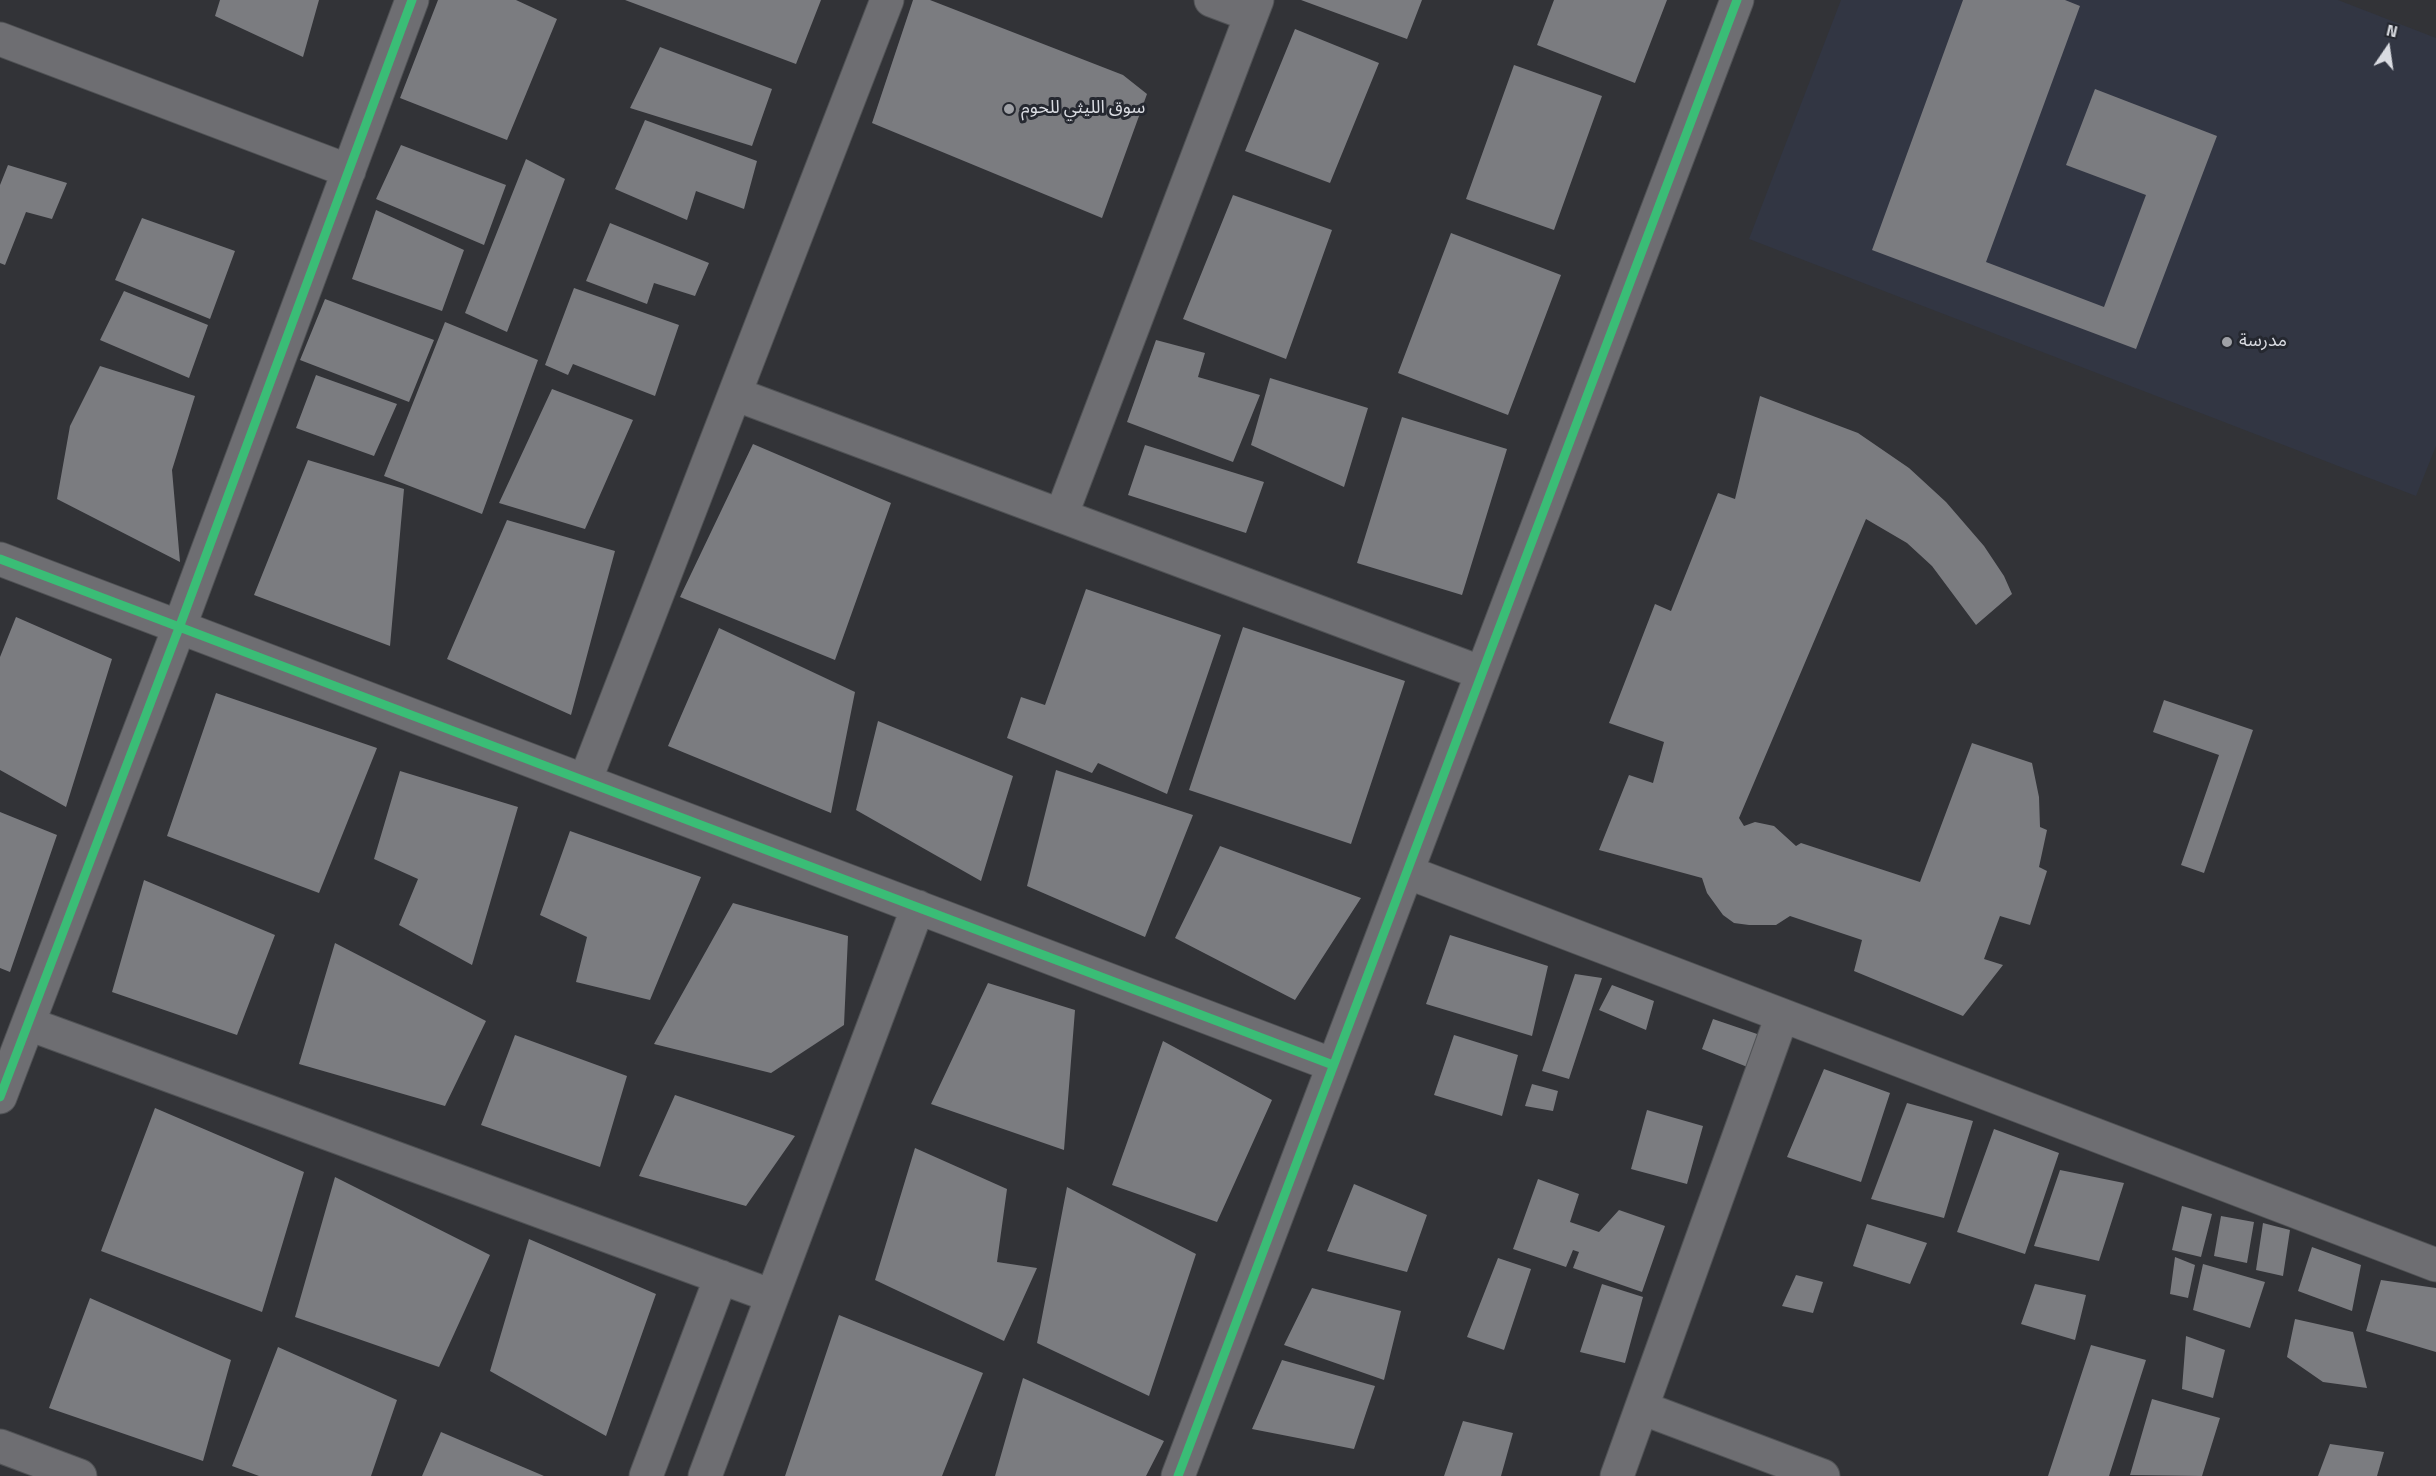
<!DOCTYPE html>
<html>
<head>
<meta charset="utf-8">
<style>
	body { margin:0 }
	#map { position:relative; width:2436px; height:1476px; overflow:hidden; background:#323337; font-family:"Titillium Web",sans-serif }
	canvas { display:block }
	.north { position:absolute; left:2358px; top:18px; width:60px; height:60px; -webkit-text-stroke:4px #252830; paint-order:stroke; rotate:13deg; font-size:16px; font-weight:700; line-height:24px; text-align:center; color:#dadce2 }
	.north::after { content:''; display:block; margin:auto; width:21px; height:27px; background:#dadce2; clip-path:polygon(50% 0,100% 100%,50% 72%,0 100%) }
</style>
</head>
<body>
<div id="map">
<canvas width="2436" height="1476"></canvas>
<div class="north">N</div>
</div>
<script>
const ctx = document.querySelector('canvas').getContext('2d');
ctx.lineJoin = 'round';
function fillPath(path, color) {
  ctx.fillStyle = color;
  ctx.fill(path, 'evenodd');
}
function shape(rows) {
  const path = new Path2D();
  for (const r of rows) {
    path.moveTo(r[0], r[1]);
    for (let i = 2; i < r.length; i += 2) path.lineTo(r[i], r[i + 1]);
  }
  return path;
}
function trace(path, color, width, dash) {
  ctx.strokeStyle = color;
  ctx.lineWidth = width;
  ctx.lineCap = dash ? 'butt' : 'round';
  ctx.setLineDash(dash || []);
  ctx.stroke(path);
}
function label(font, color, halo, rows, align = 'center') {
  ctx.font = font + ' "Titillium Web","Noto Sans Arabic",sans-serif';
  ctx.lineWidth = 6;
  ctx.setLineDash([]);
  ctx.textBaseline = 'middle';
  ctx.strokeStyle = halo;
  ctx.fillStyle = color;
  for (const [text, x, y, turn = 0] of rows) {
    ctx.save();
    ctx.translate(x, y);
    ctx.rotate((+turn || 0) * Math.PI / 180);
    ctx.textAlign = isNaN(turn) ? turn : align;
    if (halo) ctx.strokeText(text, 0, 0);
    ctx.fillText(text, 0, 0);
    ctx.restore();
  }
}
fillPath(shape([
	[1841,0,2338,0,2436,38,2436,446,2416,496,1749,239]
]), '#323643');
fillPath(shape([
	[220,0,319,0,303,57,215,16],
	[438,0,516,0,557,19,507,140,400,98],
	[625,0,821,0,796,64],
	[913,0,930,0,1123,75,1147,94,1102,218,872,123],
	[1301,0,1422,0,1407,39],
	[1554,0,1667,0,1635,83,1537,45],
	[1963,0,2065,0,2080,6,1986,262,2104,307,2146,195,2066,165,2095,89,2217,136,2136,349,1872,250],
	[1295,29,1379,63,1330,183,1245,151],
	[660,47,772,89,752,146,630,108],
	[1514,65,1602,96,1554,230,1466,199],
	[645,120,757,161,744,209,696,191,687,220,615,189],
	[401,145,506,185,484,245,376,199],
	[526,159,565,179,507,332,465,313],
	[8,165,67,183,52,219,26,212,5,265,0,263,0,185],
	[1233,195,1332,230,1286,359,1183,319],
	[376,210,464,250,442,311,352,279],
	[142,218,235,251,210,319,115,280],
	[610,223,709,263,695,296,654,283,647,304,586,281],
	[1451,233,1561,275,1508,415,1398,373],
	[574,288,679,325,655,396,573,364,568,375,545,365],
	[124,291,208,325,189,378,100,340],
	[325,299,434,340,409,402,300,360],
	[445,322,538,360,482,514,384,476],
	[1156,340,1205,353,1198,377,1260,395,1233,462,1127,422],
	[100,366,195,396,172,470,180,562,57,499,70,426],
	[316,375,397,404,374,456,296,428],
	[1270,378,1368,408,1344,487,1251,445],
	[552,389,633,420,585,529,499,503],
	[1760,396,1858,433,1909,468,1946,502,1984,546,2004,576,2012,594,1976,625,1932,566,1907,543,1866,519,1739,818,1744,826,1755,822,1774,826,1796,846,1801,843,1920,882,1972,743,2032,763,2039,797,2040,827,2047,830,2039,867,2047,871,2030,925,2000,916,1984,959,2003,965,1963,1016,1854,971,1862,940,1790,916,1776,925,1749,925,1734,923,1723,915,1707,893,1702,878,1599,850,1629,775,1653,783,1664,742,1609,723,1655,604,1671,611,1718,493,1735,499],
	[1402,417,1507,449,1462,595,1357,563],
	[753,444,891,503,835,660,680,597],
	[1145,445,1264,482,1246,533,1128,495],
	[308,460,404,489,390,646,254,595],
	[507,520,615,551,571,715,447,659],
	[1086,589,1221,635,1167,794,1098,763,1092,773,1007,738,1021,697,1045,705],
	[16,617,112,659,66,807,0,770,0,657],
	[1243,627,1405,681,1351,844,1189,790],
	[719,628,855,692,831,813,668,746],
	[216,693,377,748,319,893,167,836],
	[2164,700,2253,730,2204,873,2181,865,2219,755,2153,732],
	[878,721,1013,776,981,881,856,810],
	[1056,770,1193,815,1145,937,1027,886],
	[400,771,518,807,472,965,399,925,418,879,374,859],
	[0,812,57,835,10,972,0,968],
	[570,831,701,877,650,1000,576,982,587,937,540,915],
	[1220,846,1361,898,1295,1000,1175,938],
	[144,880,275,935,237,1035,112,992],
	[733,903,848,936,844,1025,771,1073,654,1044],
	[1450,935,1548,966,1532,1036,1426,1004],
	[335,943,486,1021,445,1106,299,1064],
	[1575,974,1602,978,1569,1079,1542,1071],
	[988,983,1075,1010,1064,1150,931,1104],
	[1612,985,1654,1001,1646,1030,1599,1010],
	[1713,1019,1766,1037,1755,1070,1702,1049],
	[515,1035,627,1076,600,1167,481,1125],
	[1454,1035,1518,1055,1502,1116,1434,1095],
	[1163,1041,1272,1100,1217,1222,1112,1185],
	[1824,1069,1890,1093,1861,1182,1787,1157],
	[1532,1084,1558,1091,1553,1111,1525,1106],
	[675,1095,795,1136,746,1206,639,1176],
	[1907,1103,1973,1121,1944,1218,1871,1199],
	[155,1108,304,1172,262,1312,101,1251],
	[1647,1110,1703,1126,1687,1184,1631,1169],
	[1994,1129,2059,1153,2025,1254,1957,1232],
	[915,1148,1007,1189,997,1262,1037,1268,1004,1341,875,1280],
	[2060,1170,2124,1183,2099,1261,2034,1246],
	[335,1177,490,1255,439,1367,295,1317],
	[1538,1179,1579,1194,1570,1222,1599,1232,1619,1210,1665,1226,1642,1292,1573,1268,1579,1252,1573,1250,1566,1267,1513,1249],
	[1354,1184,1427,1215,1407,1272,1327,1251],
	[1067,1187,1196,1254,1149,1396,1037,1343],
	[2182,1206,2212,1214,2201,1257,2172,1250],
	[2221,1216,2254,1222,2247,1263,2214,1256],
	[2263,1223,2290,1230,2283,1276,2256,1270],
	[1867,1224,1927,1243,1910,1284,1853,1266],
	[529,1239,656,1294,606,1436,490,1371],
	[2312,1247,2361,1265,2352,1311,2298,1291],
	[2175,1257,2195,1265,2188,1298,2170,1294],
	[1498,1258,1531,1269,1504,1350,1467,1337],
	[2203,1264,2265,1282,2250,1328,2193,1310],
	[1796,1275,1823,1282,1813,1313,1782,1306],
	[2381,1280,2436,1288,2436,1352,2366,1331],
	[1602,1284,1643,1297,1625,1363,1580,1352],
	[2035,1284,2086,1295,2075,1340,2021,1324],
	[1312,1288,1401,1311,1384,1380,1284,1345],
	[90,1298,231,1360,203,1461,49,1408],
	[839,1315,983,1373,942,1476,785,1476],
	[2295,1319,2353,1332,2367,1388,2323,1382,2287,1357],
	[2186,1336,2225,1350,2213,1398,2182,1389],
	[2091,1345,2146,1360,2109,1476,2048,1476],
	[278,1347,397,1400,371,1476,259,1476,232,1466],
	[1282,1360,1375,1386,1354,1449,1252,1429],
	[1023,1378,1164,1441,1146,1476,995,1476],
	[2152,1399,2220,1418,2202,1476,2130,1475],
	[1463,1421,1513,1433,1501,1476,1444,1476],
	[441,1432,544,1476,422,1476],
	[2330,1444,2384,1452,2377,1476,2318,1476]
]), '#7b7c80');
const street = shape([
	[1211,0,1251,15],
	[0,39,349,171],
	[735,394,1482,673],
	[1061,516,1257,0],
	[0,559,1333,1065],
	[585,781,887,0],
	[1407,872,2436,1265],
	[29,1024,772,1296],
	[0,1097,179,628,412,0],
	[1642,1408,1823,1476],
	[0,1446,80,1476],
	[646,1476,721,1277],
	[705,1476,918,907],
	[1178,1476,1737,0],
	[1617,1476,1782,1016]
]);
trace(street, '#505255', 35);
trace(street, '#6e6e72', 33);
trace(shape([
	[0,559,1333,1065],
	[0,1097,179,628,412,0],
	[1178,1476,1737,0]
]), '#3abd76', 9);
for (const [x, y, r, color] of [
	[1009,109,6,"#9fa1a6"],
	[2227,342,6,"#9fa1a6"]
]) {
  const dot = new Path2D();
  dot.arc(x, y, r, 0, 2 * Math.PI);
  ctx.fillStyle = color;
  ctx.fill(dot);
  trace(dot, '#252830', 2);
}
label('18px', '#dadce2', '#252830', [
	["سوق الليثي للحوم",1021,109],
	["مدرسة",2239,342]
], 'left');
</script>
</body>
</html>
